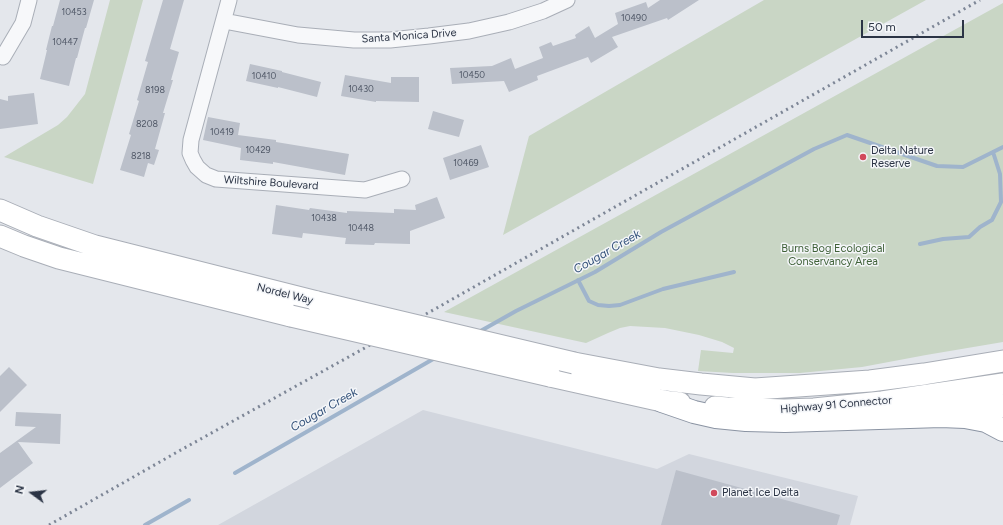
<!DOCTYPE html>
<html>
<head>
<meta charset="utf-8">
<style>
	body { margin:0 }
	#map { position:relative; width:1003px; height:525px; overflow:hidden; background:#e4e7ec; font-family:Figtree,sans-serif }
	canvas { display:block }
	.north { position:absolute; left:12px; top:473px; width:40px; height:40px; -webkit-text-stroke:3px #f4f6f9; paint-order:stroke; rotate:285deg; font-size:11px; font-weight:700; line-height:16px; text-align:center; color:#2b3445 }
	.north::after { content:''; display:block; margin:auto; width:14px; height:18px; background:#2b3445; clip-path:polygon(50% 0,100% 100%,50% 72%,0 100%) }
	.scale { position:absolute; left:861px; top:20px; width:103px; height:18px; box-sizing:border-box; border:2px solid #2b3445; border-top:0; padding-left:5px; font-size:12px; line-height:14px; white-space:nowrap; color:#2b3445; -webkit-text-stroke:3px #f4f6f9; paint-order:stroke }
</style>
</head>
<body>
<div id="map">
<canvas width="1003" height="525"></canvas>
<div class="north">N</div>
<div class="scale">50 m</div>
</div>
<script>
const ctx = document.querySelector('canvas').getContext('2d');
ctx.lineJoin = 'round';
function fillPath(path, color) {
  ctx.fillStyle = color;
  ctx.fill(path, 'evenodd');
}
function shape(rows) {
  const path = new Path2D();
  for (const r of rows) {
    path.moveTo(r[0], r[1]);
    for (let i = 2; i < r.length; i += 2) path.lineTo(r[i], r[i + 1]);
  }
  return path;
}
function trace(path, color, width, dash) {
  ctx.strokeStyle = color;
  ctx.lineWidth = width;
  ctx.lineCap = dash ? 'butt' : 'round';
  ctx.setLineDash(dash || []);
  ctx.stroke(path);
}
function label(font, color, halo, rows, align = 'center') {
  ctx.font = font + ' Figtree,sans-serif';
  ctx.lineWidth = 3;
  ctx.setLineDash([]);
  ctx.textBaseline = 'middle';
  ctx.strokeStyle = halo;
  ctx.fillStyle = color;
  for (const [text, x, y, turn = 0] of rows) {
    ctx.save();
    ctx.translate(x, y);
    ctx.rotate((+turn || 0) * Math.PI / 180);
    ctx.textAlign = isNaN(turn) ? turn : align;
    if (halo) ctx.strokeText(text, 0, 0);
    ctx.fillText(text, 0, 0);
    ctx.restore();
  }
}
fillPath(shape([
	[423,410,657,469,689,454,858,496,850,525,218,525]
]), '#d2d6de');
fillPath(shape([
	[110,0,143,0,93,184,4,157,58,125,67,117,85,94],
	[764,0,926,0,503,235,529,136],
	[1003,3,1003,342,926,355,862,367,800,373,733,373,698,371,701,350,733,353,734,348,722,342,699,335,665,328,630,326,620,328,608,333,586,343,444,312]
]), '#c9d6c5');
trace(shape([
	[920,244,943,239,969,237,980,227,992,220,1001,202,1000,174,993,152],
	[578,280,589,301,598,305,609,306,620,305,663,289,734,272],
	[477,333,516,311,595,272,661,232,814,149,847,135,937,166,963,167,1003,147],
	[235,473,435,358],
	[145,525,189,500]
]), '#9fb4cc', 4);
fillPath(shape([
	[60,0,94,0,86,28,85,28,77,58,76,58,69,86,40,79,47,50,46,50,52,26,53,26],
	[163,0,184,0,170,49,179,52,171,80,173,80,163,113,165,113,155,149,159,150,154,165,148,163,144,177,120,170,131,135,129,134,139,101,137,100,148,62,145,61],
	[660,0,699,0,668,20,667,18,612,37,618,47,591,63,588,57,537,76,538,80,509,92,504,81,452,84,450,68,492,66,511,58,515,69,543,58,539,47,551,42,553,46,576,38,575,35,589,26,595,38,618,24,615,13,646,2,648,8],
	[250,64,282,71,282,72,321,82,317,97,278,87,278,88,246,81],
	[345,75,391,83,391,77,419,77,419,102,376,101,376,102,341,96],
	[34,93,38,124,0,129,0,99,8,101,8,96],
	[433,111,464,120,459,137,428,129],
	[208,117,240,123,238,135,276,140,276,142,349,154,345,175,273,162,273,164,240,160,241,148,203,140],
	[481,145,489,167,450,180,443,158],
	[437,197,445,218,410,231,410,244,375,243,374,245,345,244,346,238,303,233,302,238,272,234,276,205,309,210,310,208,347,213,347,211,394,213,394,209,416,210,415,205],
	[9,367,27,385,0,412,0,376],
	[16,412,61,414,60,444,18,442,33,463,0,488,0,453,36,427,15,426],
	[676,470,840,515,837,525,661,525]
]), '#bbc0ca');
const minor = shape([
	[229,0,191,140,190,153,193,160,197,167,206,175,216,179,365,190,402,179],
	[224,21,298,35,354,40,390,40,429,36,469,31,509,22,543,11,567,0],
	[3,57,23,23,29,0]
]);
const secondary = shape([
	[0,210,37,226,95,246,317,302],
	[0,236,24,246,59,258,291,316],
	[574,363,659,379,701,384,755,389,870,381,924,374,1003,361],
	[550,376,662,401,680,403],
	[715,407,727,408,784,410,814,409,882,402,1003,384]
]);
const motorway = shape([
	[662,401,694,412,716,417,746,420,785,421,941,416,965,417,986,421,1003,430],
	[919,403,977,399,989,401,1003,406]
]);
trace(minor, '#a9aeb7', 17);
trace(secondary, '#a9aeb7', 23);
trace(motorway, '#8b94a3', 24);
trace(minor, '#f7f8fa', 15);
trace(secondary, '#fff', 21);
trace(motorway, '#fff', 22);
trace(shape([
	[49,525,179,451,435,309,980,0]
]), '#7d8696', 3, [2, 4]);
const secondaryBridge = shape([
	[317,302,574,363],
	[291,316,550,376]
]);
trace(secondaryBridge, '#a9aeb7', 23, []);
trace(secondaryBridge, '#fff', 21);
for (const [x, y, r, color] of [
	[863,157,4,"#d1495b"],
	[714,493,4,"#d1495b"]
]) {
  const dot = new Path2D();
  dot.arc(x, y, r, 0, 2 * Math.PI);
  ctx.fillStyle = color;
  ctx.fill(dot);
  trace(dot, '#f4f6f9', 1.5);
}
label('9px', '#4f5766', null, [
	["10453",74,12],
	["10490",634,18],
	["10447",65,42],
	["10450",472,75],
	["10410",264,76],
	["10430",361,89],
	["8198",155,90],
	["8208",147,124],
	["10419",222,132],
	["10429",258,150],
	["8218",141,156],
	["10469",466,163],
	["10438",324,218],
	["10448",361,228]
]);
label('11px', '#2b3445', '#f4f6f9', [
	["Santa Monica Drive",409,36,-4],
	["Wiltshire Boulevard",271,183,4],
	["Nordel Way",285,294,14],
	["Highway 91 Connector",836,405,-5]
]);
label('11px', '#2b3445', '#f4f6f9', [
	["Delta Nature",871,151],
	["Reserve",871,164],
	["Planet Ice Delta",722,493]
], 'left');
label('11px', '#3f6138', '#f4f6f9', [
	["Burns Bog Ecological",833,249],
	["Conservancy Area",833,262]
]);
label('italic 12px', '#34527a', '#f4f6f9', [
	["Cougar Creek",607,252,-30],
	["Cougar Creek",324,410,-30]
]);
</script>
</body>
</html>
